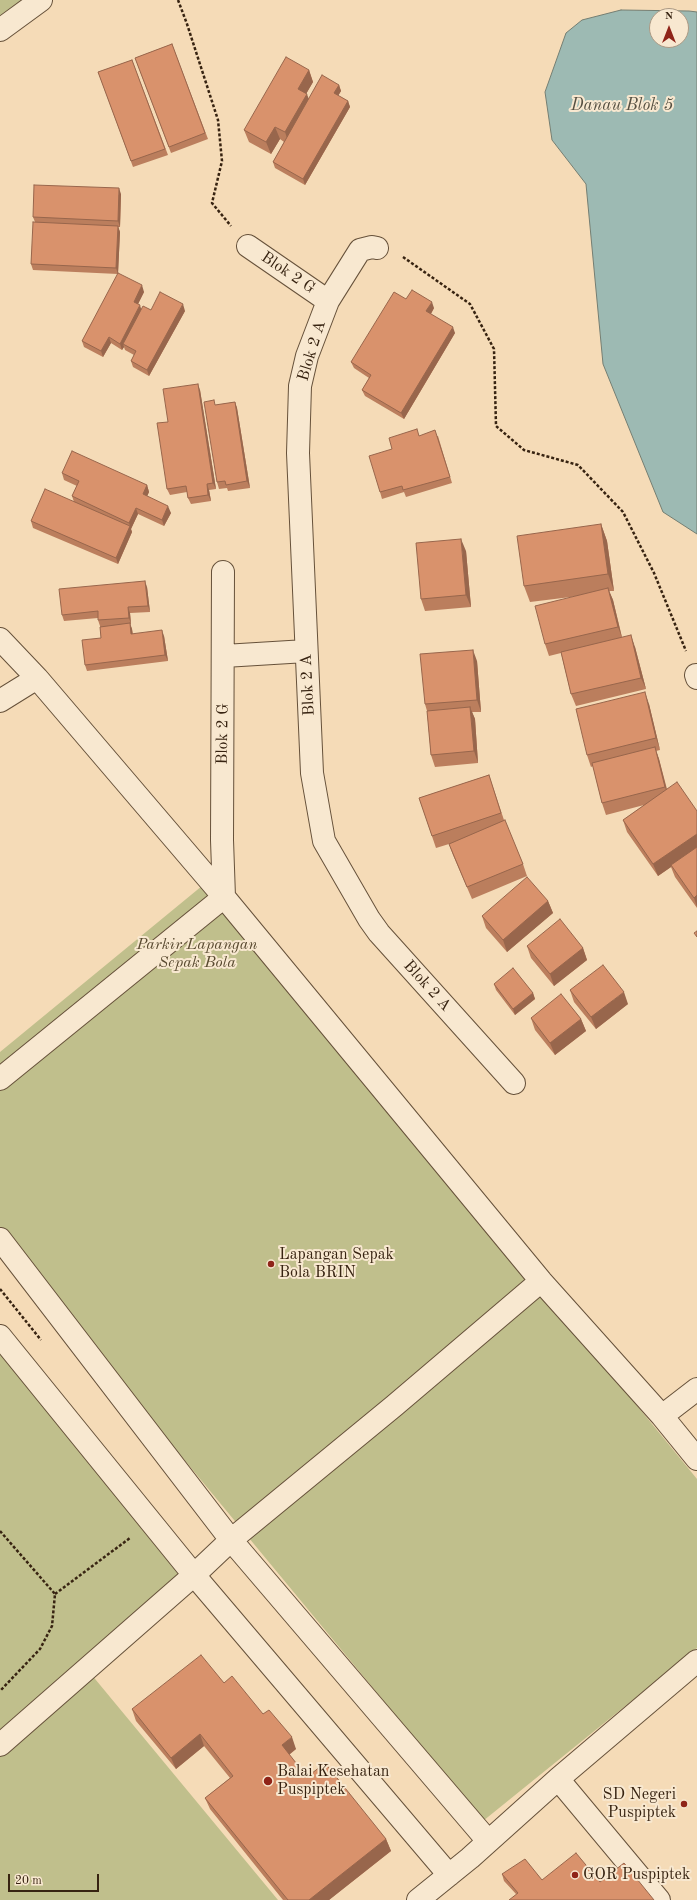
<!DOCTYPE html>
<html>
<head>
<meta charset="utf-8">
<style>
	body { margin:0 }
	#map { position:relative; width:697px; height:1900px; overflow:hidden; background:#f5dbb7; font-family:"Old Standard TT",serif }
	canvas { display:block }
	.north { position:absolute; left:649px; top:8px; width:40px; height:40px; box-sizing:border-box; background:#f8e8d0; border:1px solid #ab9984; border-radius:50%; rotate:0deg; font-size:11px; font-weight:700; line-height:16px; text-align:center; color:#372311 }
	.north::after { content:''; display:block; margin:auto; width:14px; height:18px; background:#8f2418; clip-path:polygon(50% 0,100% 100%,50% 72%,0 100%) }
	.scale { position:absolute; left:8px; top:1874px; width:91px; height:18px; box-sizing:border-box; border:2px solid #372311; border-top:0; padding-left:5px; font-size:12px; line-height:14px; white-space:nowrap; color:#372311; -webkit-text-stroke:3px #f8e8d0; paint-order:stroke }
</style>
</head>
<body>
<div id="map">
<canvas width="697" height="1900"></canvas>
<div class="north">N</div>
<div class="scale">20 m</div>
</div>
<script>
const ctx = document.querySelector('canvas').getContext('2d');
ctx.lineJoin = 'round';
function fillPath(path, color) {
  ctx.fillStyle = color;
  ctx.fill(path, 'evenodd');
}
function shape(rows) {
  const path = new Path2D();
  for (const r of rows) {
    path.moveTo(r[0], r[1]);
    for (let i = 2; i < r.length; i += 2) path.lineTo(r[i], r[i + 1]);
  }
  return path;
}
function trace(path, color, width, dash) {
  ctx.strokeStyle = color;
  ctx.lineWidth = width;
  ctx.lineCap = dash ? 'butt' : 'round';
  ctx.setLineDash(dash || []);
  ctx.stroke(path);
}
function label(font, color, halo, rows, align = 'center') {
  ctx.font = font + ' "Old Standard TT",serif';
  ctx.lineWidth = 4;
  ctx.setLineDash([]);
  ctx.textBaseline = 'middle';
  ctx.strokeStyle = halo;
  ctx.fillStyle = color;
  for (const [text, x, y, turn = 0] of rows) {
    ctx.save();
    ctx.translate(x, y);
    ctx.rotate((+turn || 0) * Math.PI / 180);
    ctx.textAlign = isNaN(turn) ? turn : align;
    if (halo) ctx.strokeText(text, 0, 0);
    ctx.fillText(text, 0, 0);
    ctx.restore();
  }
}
fillPath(shape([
	[0,0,41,0,0,30],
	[208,881,697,1479,697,1648,483,1821,0,1237,0,1052],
	[0,1350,192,1582,86,1668,278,1900,0,1900]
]), '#c0bf8c');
const water = shape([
	[621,10,689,11,697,12,697,534,663,512,603,364,586,184,552,140,545,92,566,33,582,20,621,10],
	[657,16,681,16,681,40,657,40,657,16]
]);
fillPath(water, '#9dbab3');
trace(water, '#747e72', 1);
const minor = shape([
	[0,30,41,0],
	[248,246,328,301],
	[377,248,372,247,360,250,328,301,307,356,300,386,298,453,312,773,324,841,369,919,379,933,514,1083],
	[223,572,222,840,224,897],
	[0,639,37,678,224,897],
	[224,656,306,651],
	[696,675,697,678],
	[0,701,37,678],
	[0,1079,224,897,541,1281,662,1416,697,1459],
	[0,1239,231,1540,488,1841],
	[0,1336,194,1575,449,1875],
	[662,1416,697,1389],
	[0,1745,194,1575,231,1540,394,1406,541,1281],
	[558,1779,659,1900],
	[418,1900,470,1858,558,1779,697,1661]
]);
trace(minor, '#66513a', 24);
trace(shape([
	[178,0,187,24,218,120,222,161,212,203,231,226],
	[403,257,470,304,494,349,496,426,524,450,578,465,623,512,654,573,686,651],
	[0,1289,41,1340],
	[0,1531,55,1594,52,1626,40,1649,0,1691],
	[55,1594,130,1538]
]), '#372311', 2.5, [3, 2]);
trace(minor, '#f8e8d0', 22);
fillPath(shape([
	[172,44,208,139,171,153,135,58],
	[132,60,168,155,133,167,98,72],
	[309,70,313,82,306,94,309,99,339,85,341,91,338,96,348,101,350,107,305,185,275,168,273,162,284,142,280,139,271,154,249,142,244,130],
	[121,194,120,227,118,227,120,232,118,273,144,292,138,304,141,309,151,310,185,311,149,376,133,367,131,361,134,355,125,350,124,347,122,350,111,343,103,357,84,347,82,341,118,274,33,270,31,264,35,222,33,217],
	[406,299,434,308,431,314,455,333,404,419,365,396,362,390,369,378,354,368,351,362],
	[200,390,216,489,209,490,211,501,191,504,188,498,187,492,170,495,167,489,168,422],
	[235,402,237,408,250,488,228,491,227,488,219,489,217,482,216,405],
	[419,436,438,436,452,483,406,497,404,492,382,499,380,492,392,449],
	[62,473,147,485,149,492,147,496,171,513,164,526,138,514,131,529,132,532,118,564,33,528,31,521,74,502,72,496,77,486,64,480],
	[601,524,607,541,614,591,609,591,613,600,622,637,635,647,646,689,576,706,571,694,561,653,549,656,545,644,579,596,530,602,524,586],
	[466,551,471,607,425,611,421,599],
	[147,587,150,612,130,613,131,624,130,624,132,629,133,634,164,636,168,661,87,671,85,665,101,638,100,626,98,620,98,618,64,621,62,615],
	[477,661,481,712,472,712,475,719,478,763,435,767,431,755,427,711,425,704],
	[649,704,660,750,656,751,659,759,667,789,697,811,697,908,675,877,671,867,658,876,627,832,623,820,644,805,606,815,602,803,593,766,591,767,587,755],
	[489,775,504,820,523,864,527,876,472,899,453,855,449,844,436,848,419,798],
	[548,901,553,913,507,952,486,928,482,916],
	[527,946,583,948,587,960,554,986,531,958],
	[494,984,533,993,535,999,515,1015,496,990],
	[570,990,628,1004,596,1029,574,1002],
	[531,1018,581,1019,586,1031,555,1055,535,1030],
	[224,1683,263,1714,296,1749,289,1755,307,1777,386,1839,391,1851,329,1900,283,1900,210,1809,205,1798,230,1778,204,1746,176,1769,136,1721,132,1709],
	[502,1874,542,1880,600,1882,516,1894,504,1881]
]), '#bb7e5d');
fillPath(shape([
	[309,70,313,82,302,101,298,89],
	[339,85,341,91,336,99,334,93],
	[307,94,311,106,289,144,285,132],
	[348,101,350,107,305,185,303,179],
	[275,127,280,139,271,154,266,142],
	[119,188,121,194,120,227,118,221],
	[118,226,120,232,118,274,116,268],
	[142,285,144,292,136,308,134,302],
	[432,302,434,308,429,317,426,311],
	[183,304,185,311,149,376,147,370],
	[140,305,142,312,123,344,124,347,122,350,120,344],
	[453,327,455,333,404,419,401,413],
	[109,337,111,343,103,357,101,351],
	[198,384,200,390,216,489,213,483],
	[235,402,237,408,250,488,247,481],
	[207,484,209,490,211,501,208,495],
	[147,485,149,492,145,501,143,494],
	[168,506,171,513,164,526,162,520],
	[136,508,138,514,131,529,129,523],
	[601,524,607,541,614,591,608,574],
	[130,526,132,532,118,564,116,558],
	[461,539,466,551,471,607,466,595],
	[145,581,147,587,150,612,148,606],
	[608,588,613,600,622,638,618,627],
	[128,607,130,613,131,624,129,618],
	[130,623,132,629,133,640,131,634],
	[162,630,164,636,168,661,165,655],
	[631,635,635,647,646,689,641,678],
	[473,650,477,661,481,712,477,700],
	[645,692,649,704,660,750,656,738],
	[470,707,475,719,478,763,474,751],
	[655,747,659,759,669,799,665,787],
	[697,834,697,849,671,865,671,867,658,876,653,864],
	[697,895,697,907,694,898],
	[548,901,553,913,507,952,503,940],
	[583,948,587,960,554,986,550,974],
	[624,992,628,1004,596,1029,591,1017],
	[533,993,535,999,515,1015,513,1009],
	[581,1019,586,1031,555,1055,550,1043],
	[200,1734,204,1746,176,1769,171,1758],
	[292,1737,296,1749,286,1757,282,1745],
	[386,1839,391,1851,329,1900,309,1900]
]), '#98664c');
const building = shape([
	[172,44,205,133,169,147,135,58,172,44],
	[286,57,309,70,298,89,307,94,285,132,275,127,266,142,244,130,286,57],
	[132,60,165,149,131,161,98,72,132,60],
	[322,75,339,85,334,93,348,101,303,179,273,162,322,75],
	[34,185,119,188,118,221,33,217,34,185],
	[33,222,118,226,116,268,31,264,33,222],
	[118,273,142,285,134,302,140,305,120,344,109,337,101,351,82,341,118,273],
	[412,290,432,302,426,311,453,327,401,413,362,390,371,375,351,362,394,292,406,299,412,290],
	[160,292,183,304,147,370,131,361,136,351,123,344,143,306,151,310,160,292],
	[198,384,213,483,207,484,208,495,188,498,186,486,167,489,157,423,168,422,163,389,198,384],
	[214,400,215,405,235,402,247,481,226,485,225,481,217,482,204,402,214,400],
	[417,429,419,436,435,430,450,477,403,490,402,486,380,492,369,456,392,449,389,438,417,429],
	[72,451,147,485,143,494,168,506,162,520,136,508,129,523,72,496,79,481,62,473,72,451],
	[45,489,130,526,116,558,31,521,45,489],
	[601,524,608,574,524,586,517,536,601,524],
	[461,539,466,595,421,599,416,543,461,539],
	[145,581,148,606,128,607,129,618,98,620,98,611,62,615,59,589,145,581],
	[608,588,618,627,545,644,535,606,608,588],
	[130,623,131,634,162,630,165,655,85,665,82,640,101,638,100,627,130,623],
	[631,635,641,678,571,694,561,652,631,635],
	[473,650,477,700,425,704,420,654,473,650],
	[645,692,656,738,587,755,576,709,645,692],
	[470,707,474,751,431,755,427,711,470,707],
	[655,747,665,787,602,803,592,763,655,747],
	[489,775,501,813,432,836,419,798,489,775],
	[677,782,697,811,697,834,653,864,623,820,677,782],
	[505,820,523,864,467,887,449,844,505,820],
	[697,847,697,895,694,898,671,865,697,847],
	[527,877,548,901,503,940,482,916,527,877],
	[560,919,583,948,550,974,527,946,560,919],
	[697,931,697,937,694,933,697,931],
	[603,965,624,992,591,1017,570,990,603,965],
	[513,968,533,993,513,1009,494,984,513,968],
	[561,994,581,1019,550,1043,531,1018,561,994],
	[201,1655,224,1683,232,1676,263,1714,269,1710,292,1737,282,1745,307,1777,325,1763,386,1839,309,1900,288,1900,205,1798,233,1776,200,1734,171,1758,132,1709,201,1655],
	[576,1853,600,1882,624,1863,654,1900,509,1900,518,1893,502,1874,525,1859,542,1880,576,1853]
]);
fillPath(building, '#d9926c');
trace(building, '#98664c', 1);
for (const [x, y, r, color] of [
	[271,1264,4,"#8f2418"],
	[268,1781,5,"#8f2418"],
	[684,1804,4,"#8f2418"],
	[575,1875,4,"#8f2418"]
]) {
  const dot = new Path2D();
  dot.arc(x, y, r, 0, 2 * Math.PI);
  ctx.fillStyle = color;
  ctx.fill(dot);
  trace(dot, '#f8e8d0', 1.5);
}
label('16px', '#372311', '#f8e8d0', [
	["Blok 2 G",288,273,34],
	["Blok 2 A",312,351,-73],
	["Blok 2 A",308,685,-93],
	["Blok 2 G",223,734,-89],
	["Blok 2 A",427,986,48]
]);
label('italic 16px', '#594a30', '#f8e8d0', [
	["Parkir Lapangan",197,945],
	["Sepak Bola",197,963]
]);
label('16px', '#372311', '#f8e8d0', [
	["Lapangan Sepak",279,1255],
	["Bola BRIN",279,1273],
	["Balai Kesehatan",277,1772],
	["Puspiptek",277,1790],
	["SD Negeri",676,1795,"right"],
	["Puspiptek",676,1813,"right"],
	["GOR Puspiptek",583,1875]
], 'left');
label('italic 17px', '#565042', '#f8e8d0', [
	["Danau Blok 5",622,106]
]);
</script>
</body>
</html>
